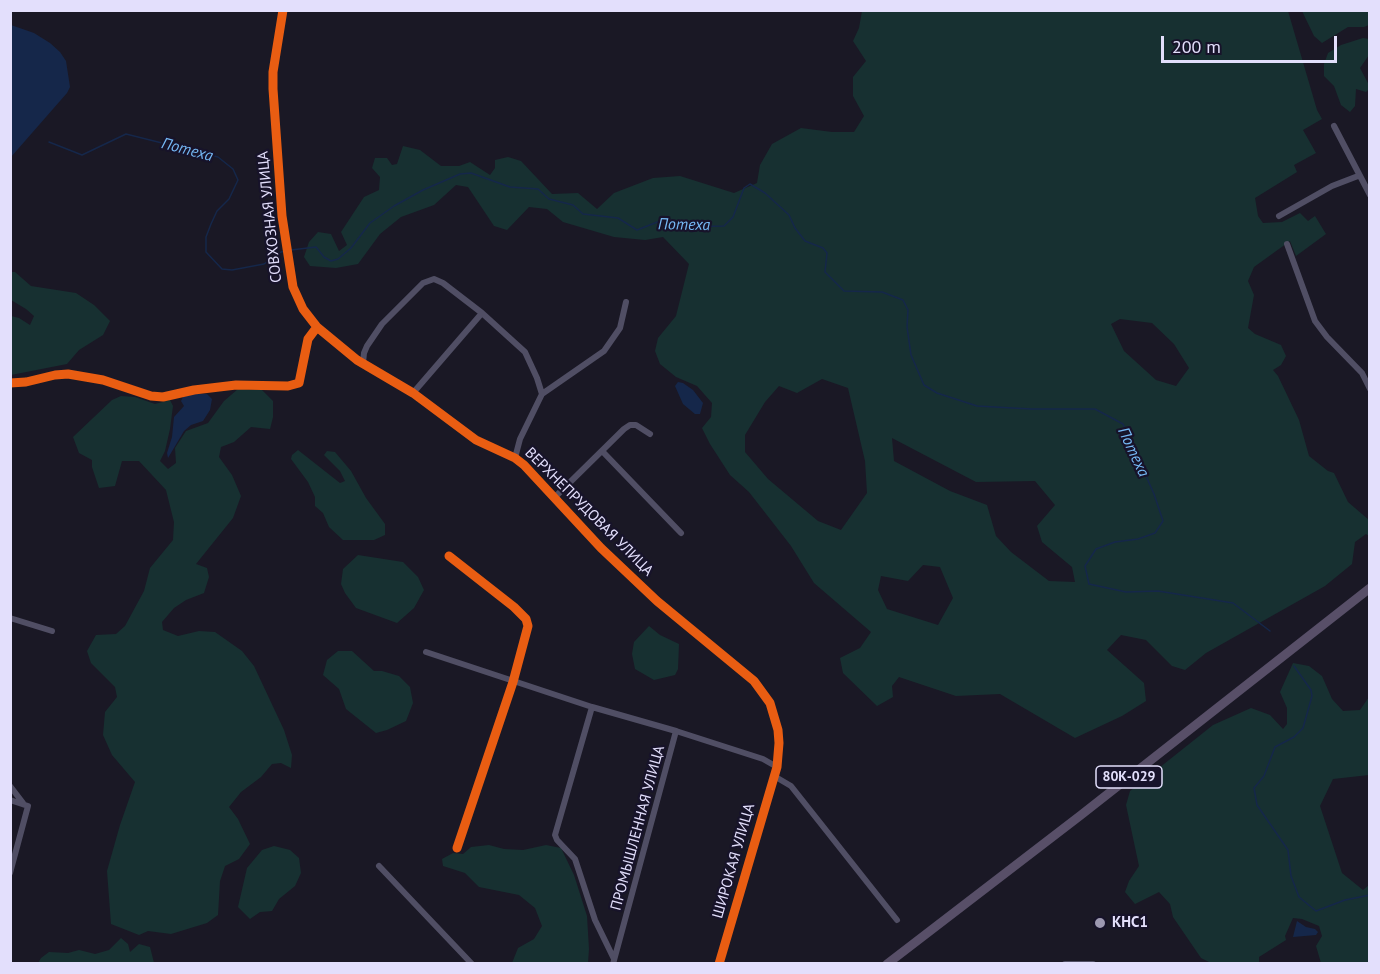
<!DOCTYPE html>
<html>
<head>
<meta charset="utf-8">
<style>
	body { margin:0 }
	#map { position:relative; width:1380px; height:974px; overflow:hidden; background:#1a1825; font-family:"PT Sans",sans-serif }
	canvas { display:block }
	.frame { position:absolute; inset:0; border:12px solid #e3dffc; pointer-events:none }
	.scale { position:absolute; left:1161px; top:36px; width:176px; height:27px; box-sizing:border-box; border:3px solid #e3dffc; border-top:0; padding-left:8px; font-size:18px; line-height:21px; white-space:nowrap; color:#e3dffc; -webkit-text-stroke:4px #17132a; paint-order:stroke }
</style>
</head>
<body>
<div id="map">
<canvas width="1380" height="974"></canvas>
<div class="frame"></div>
<div class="scale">200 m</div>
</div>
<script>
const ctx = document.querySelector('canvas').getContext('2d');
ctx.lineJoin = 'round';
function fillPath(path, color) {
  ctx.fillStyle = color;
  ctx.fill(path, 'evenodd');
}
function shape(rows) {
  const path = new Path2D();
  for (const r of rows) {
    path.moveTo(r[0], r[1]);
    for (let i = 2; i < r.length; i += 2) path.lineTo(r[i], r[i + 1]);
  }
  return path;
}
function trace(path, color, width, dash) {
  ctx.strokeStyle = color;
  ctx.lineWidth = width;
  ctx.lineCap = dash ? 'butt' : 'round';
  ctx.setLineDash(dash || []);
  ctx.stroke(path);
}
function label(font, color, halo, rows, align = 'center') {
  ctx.font = font + ' "PT Sans",sans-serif';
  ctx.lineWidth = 4.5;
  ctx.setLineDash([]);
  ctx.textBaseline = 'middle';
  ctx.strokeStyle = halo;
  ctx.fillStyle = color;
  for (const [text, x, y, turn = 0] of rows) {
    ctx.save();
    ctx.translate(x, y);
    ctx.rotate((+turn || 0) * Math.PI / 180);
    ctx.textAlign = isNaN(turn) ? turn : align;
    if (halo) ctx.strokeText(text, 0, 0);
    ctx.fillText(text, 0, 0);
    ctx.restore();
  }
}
fillPath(shape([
	[862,11,1288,11,1317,110,1322,119,1303,130,1316,153,1294,165,1297,172,1255,198,1258,216,1263,223,1282,222,1300,213,1308,221,1315,216,1326,234,1296,256,1290,241,1254,267,1248,281,1254,295,1248,328,1255,334,1281,345,1286,356,1281,365,1273,370,1278,376,1299,420,1309,456,1328,471,1334,473,1348,502,1369,520,1369,536,1366,534,1355,542,1352,564,1325,586,1206,653,1185,670,1172,666,1146,640,1121,635,1107,650,1144,683,1146,701,1122,716,1075,738,1000,694,956,696,899,677,892,686,893,697,877,706,843,673,840,658,860,648,871,632,814,583,791,546,749,492,730,475,710,444,702,428,711,417,712,403,697,386,676,377,660,364,655,351,658,338,676,316,689,264,663,237,645,240,614,237,563,222,547,209,529,207,507,230,494,226,468,187,456,185,434,205,401,217,380,234,358,264,336,268,310,266,304,257,309,242,318,232,331,234,339,251,347,245,341,232,364,197,379,190,380,177,372,168,375,158,387,158,392,165,397,164,403,146,420,150,441,166,459,166,470,162,490,175,495,168,495,160,508,157,521,161,552,194,578,193,597,209,614,193,653,178,680,176,734,193,757,183,760,165,772,144,801,128,832,132,854,132,864,116,853,96,853,77,866,61,853,41,859,28],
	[1120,319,1152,323,1174,344,1189,368,1176,386,1156,380,1124,351,1111,324],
	[822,379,848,388,865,461,867,493,841,530,818,521,768,479,745,452,745,435,765,402,779,386,797,393],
	[892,438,976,482,1035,481,1055,505,1037,526,1042,542,1072,567,1075,582,1049,581,1011,552,996,536,987,505,950,491,894,461],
	[923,565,940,567,953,598,938,625,887,609,878,590,881,576,908,581],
	[1302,11,1369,11,1369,25,1364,27,1348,27,1322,43,1314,36],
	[1363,38,1369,39,1369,55,1360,68,1369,85,1369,89,1366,92,1356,89,1355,106,1350,112,1341,105,1334,86,1324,76,1324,64,1328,53,1341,45],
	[11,272,15,272,31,286,76,293,94,305,110,321,103,335,79,350,67,364,11,375,11,316,19,318,30,325,34,316,26,309,11,300],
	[238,389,262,390,273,401,273,417,270,429,251,427,234,442,221,447,219,457,232,475,241,496,233,518,196,564,207,568,209,577,204,593,186,600,174,608,162,622,163,630,178,636,199,631,215,632,242,651,254,666,284,730,292,755,291,768,281,763,272,764,261,777,241,792,229,807,238,819,250,844,239,859,225,866,220,881,218,915,207,923,171,934,148,931,139,935,111,924,107,871,120,825,135,782,112,755,103,735,105,712,117,697,115,687,91,663,87,651,96,635,116,634,125,626,144,591,150,568,173,540,174,522,166,490,139,461,122,461,115,486,99,488,92,467,92,460,79,453,73,437,112,400,121,396,135,397,155,404,170,400,173,406,170,429,165,451,160,461,168,469,176,463,175,448,186,431,208,423,224,401],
	[298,450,340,483,345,481,340,471,324,455,327,451,335,452,351,471,366,498,385,524,385,535,374,540,343,540,329,527,323,513,315,506,315,497,308,482,291,459,292,455],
	[358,555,403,562,418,577,424,590,414,608,397,623,356,608,345,593,341,584,343,569],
	[649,626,660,635,679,644,678,669,675,675,654,680,635,669,632,654,634,642],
	[338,651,352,651,374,671,382,671,399,676,410,687,413,703,406,721,387,730,376,733,346,709,339,689,323,675,327,660],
	[1293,663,1309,666,1322,676,1332,699,1343,711,1360,710,1369,697,1369,775,1333,779,1320,806,1342,873,1363,890,1369,885,1369,963,1321,963,1316,946,1322,936,1319,926,1302,919,1293,918,1285,936,1286,940,1259,957,1259,963,1211,963,1201,958,1173,917,1170,904,1159,892,1135,904,1125,892,1129,881,1139,866,1126,805,1130,791,1213,725,1251,708,1270,715,1283,729,1287,724,1287,708,1280,692],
	[489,845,504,849,523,850,546,845,561,848,574,875,587,916,589,949,588,963,512,963,518,948,534,939,542,926,535,908,519,895,479,887,465,873,443,866,442,859,453,853,463,854,471,847],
	[274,846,290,850,299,858,301,873,295,886,279,899,272,911,260,912,250,919,238,907,247,868,262,850],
	[121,938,128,944,130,952,139,944,150,947,154,963,38,963,41,958,49,952,68,953,79,950,95,954,109,950]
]), '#173031');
fillPath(shape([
	[11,25,34,33,50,43,60,52,66,61,70,87,67,93,11,157],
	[678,382,683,383,693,390,703,403,700,414,695,414,683,404,675,386],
	[194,394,207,394,212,399,210,410,203,421,191,425,184,431,168,458,167,453,172,437,174,417,184,406,181,401,183,397],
	[1297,921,1306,927,1315,929,1318,932,1316,935,1293,937]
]), '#15274a');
trace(shape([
	[49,142,82,155,126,134,218,157,233,169,238,180,229,199,217,211,211,224,206,237,206,252,222,269,232,270,264,264,281,252,286,251],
	[291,250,316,247,324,257,331,261,338,259,351,248,370,223,394,206,423,190,460,174,471,173,510,187,538,189,549,199,573,205,583,214,618,218,637,230,660,221,674,222,683,227,724,226,733,217,744,188,750,184,765,193,789,215,795,228,805,241,823,248,827,253,825,272,844,291,882,292,903,300,908,310,907,327,911,355,924,385,937,393,977,406,1031,409,1095,409,1123,424,1154,494,1163,521,1155,533,1138,539,1115,542,1096,549,1085,566,1089,584,1126,592,1158,591,1233,603,1270,631],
	[1294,666,1311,690,1312,696,1303,728,1294,737,1275,747,1264,776,1254,788,1257,805,1288,850,1291,876,1299,897,1316,911,1345,900,1370,895]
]), '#15274a', 1.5);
trace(shape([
	[283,10,273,72,273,89,282,216,293,287,303,309,317,327,357,360,413,393,476,440,515,458,524,465,601,548,657,601,754,681,770,703,778,730,779,743,777,767,719,964],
	[1334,126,1370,195],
	[1279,216,1332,186,1358,176],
	[1287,244,1315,321,1327,337,1362,373,1370,389],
	[363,363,364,353,367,346,382,324,423,283,434,279,443,283,482,313,525,352,537,378,542,394],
	[10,383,26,382,55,375,68,374,103,380,151,396,163,397,194,390,236,385,288,386,299,383,308,339,317,327],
	[413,393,482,313],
	[603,452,681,533],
	[515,458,520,439,542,394,604,351,620,328,626,302],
	[554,498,624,429,630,425,636,425,650,434],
	[449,556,514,607,526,619,528,626,513,682,457,848],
	[10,618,52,631],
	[426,652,592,707,676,731],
	[592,707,555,835,557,840,575,859,595,920,614,959],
	[774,776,791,786,897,920],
	[10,786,23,803],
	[10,800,28,806,10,873],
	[379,866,472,964],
	[613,964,676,731,763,759,777,767],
	[1065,964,1093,964]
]), '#504e64', 6);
trace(shape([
	[887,964,1081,815,1370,588]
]), '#584f68', 9);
trace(shape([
	[283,10,273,72,273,89,282,216,293,287,303,309,317,327,357,360,413,393,476,440,515,458,524,465,601,548,657,601,754,681,770,703,778,730,779,743,777,767,719,964],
	[10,383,26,382,55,375,68,374,103,380,151,396,163,397,194,390,236,385,288,386,299,383,308,339,317,327],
	[449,556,514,607,526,619,528,626,513,682,457,848]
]), '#e95d12', 9);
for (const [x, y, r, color] of [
	[1100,923,6,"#9d99b1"]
]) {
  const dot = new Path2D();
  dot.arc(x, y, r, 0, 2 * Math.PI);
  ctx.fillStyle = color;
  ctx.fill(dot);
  trace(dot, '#17132a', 2);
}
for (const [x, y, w] of [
	[1129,777,66]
]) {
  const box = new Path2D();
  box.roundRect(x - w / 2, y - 11, w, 22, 4.5);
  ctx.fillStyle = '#17132a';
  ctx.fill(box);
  trace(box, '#e3dffc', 1.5);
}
label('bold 14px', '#e3dffc', null, [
	["80К-029",1129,777]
]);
label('15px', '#e3dffc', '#17132a', [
	["СОВХОЗНАЯ УЛИЦА",270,217,-96],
	["ВЕРХНЕПРУДОВАЯ УЛИЦА",589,512,45],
	["ПРОМЫШЛЕННАЯ УЛИЦА",638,828,-75],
	["ШИРОКАЯ УЛИЦА",734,861,-74]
]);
label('bold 15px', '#e3dffc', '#17132a', [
	["КНС1",1112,923]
], 'left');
label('italic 16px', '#75b8f4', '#17132a', [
	["Потеха",187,150,15],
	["Потеха",684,225,1],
	["Потеха",1133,452,65]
]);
</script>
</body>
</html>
